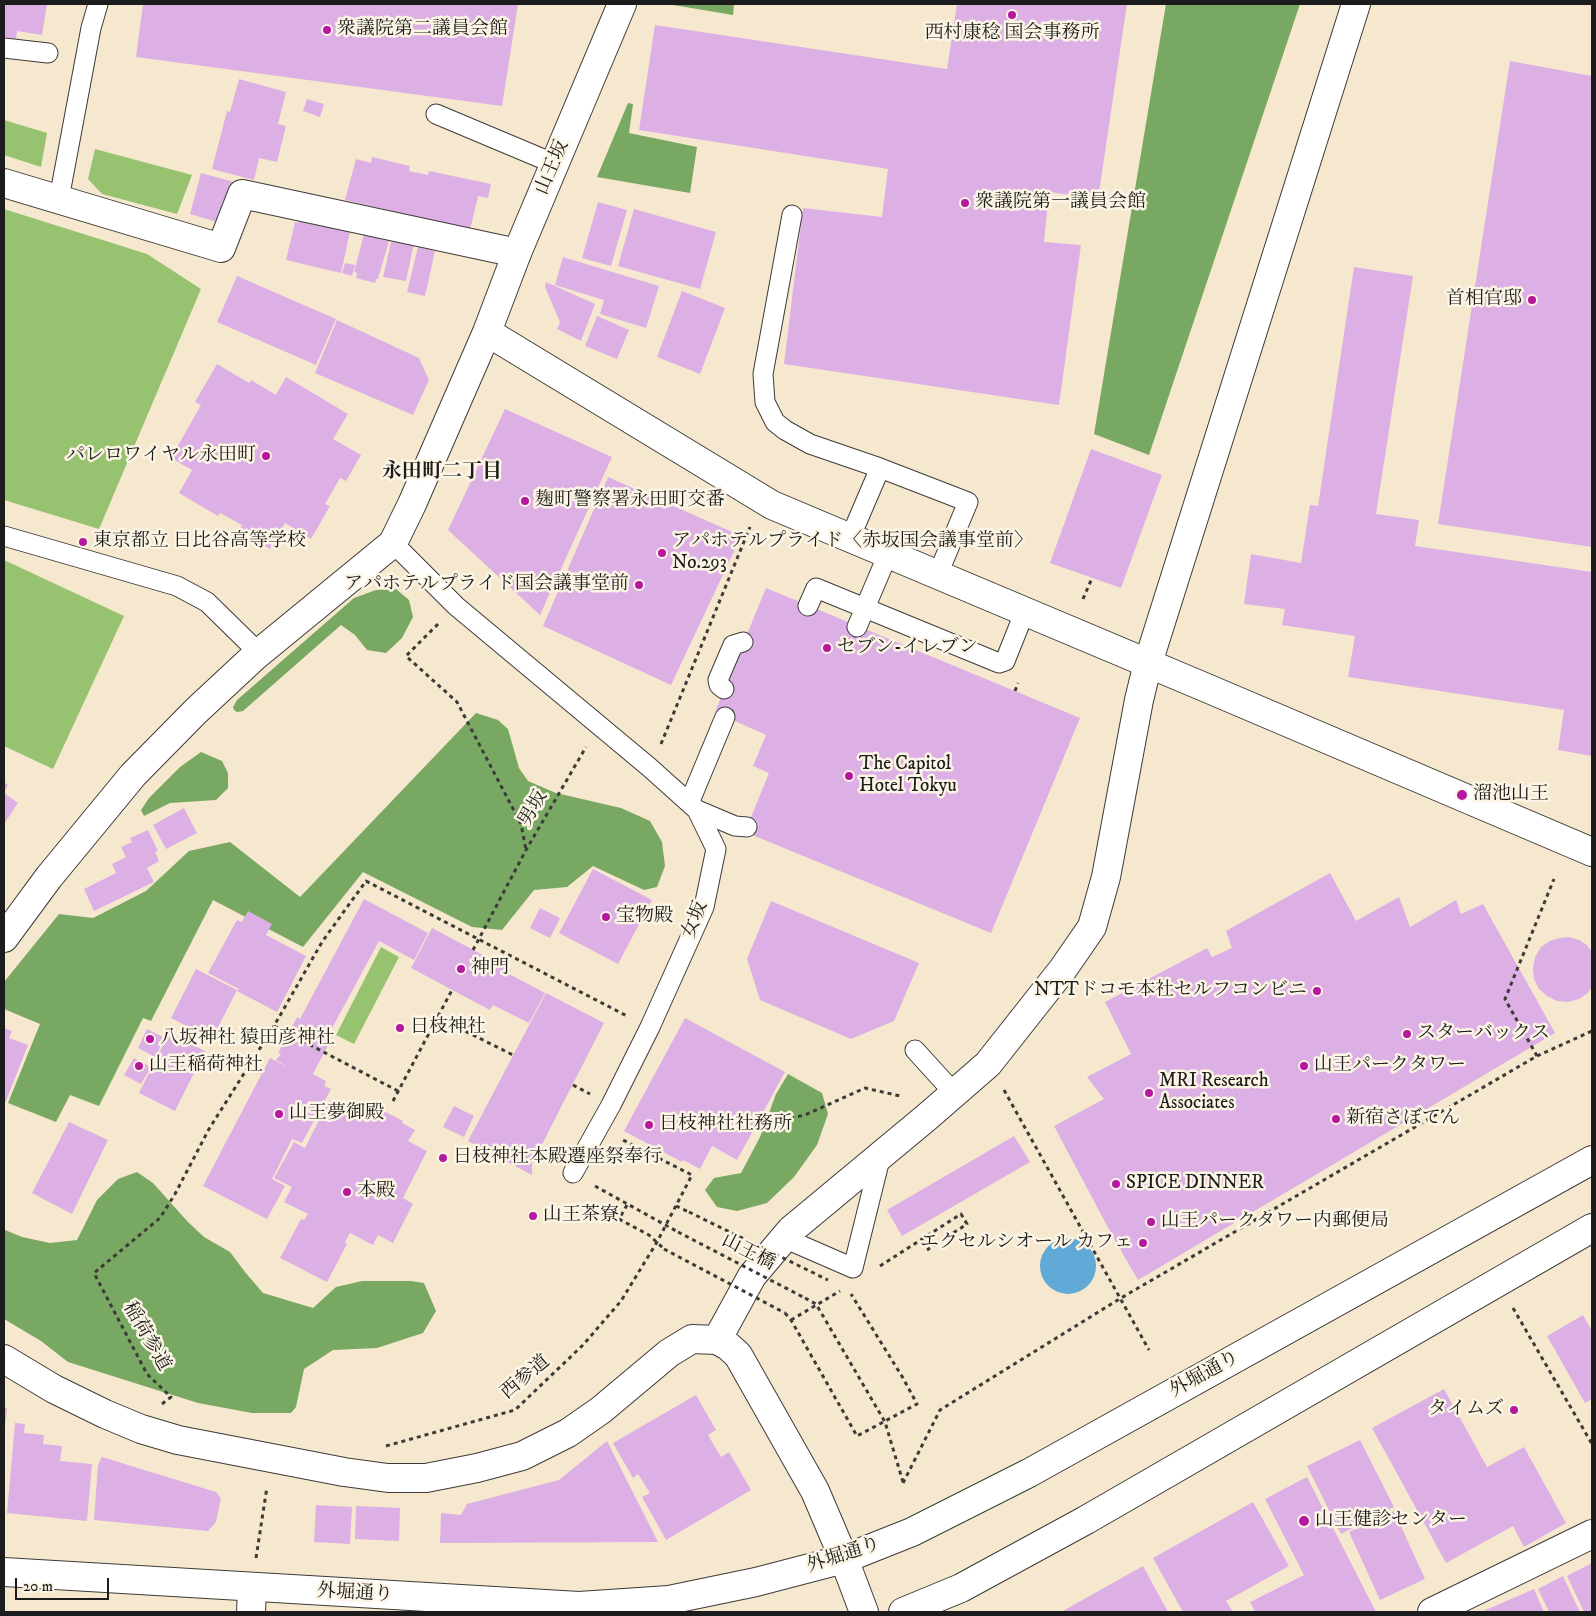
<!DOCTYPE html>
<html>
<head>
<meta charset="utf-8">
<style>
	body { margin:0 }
	#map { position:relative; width:1596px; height:1616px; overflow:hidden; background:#f6e8cf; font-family:"IM FELL DW Pica",serif }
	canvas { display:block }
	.frame { position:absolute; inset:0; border:5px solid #1c1c1c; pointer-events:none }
	.scale { position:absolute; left:15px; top:1578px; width:94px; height:22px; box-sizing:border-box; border:2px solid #1c1c1c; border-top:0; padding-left:6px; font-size:15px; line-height:18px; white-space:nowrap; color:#1c1c1c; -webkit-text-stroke:4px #fcf5e5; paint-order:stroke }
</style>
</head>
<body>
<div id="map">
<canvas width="1596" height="1616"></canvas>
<div class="frame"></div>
<div class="scale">20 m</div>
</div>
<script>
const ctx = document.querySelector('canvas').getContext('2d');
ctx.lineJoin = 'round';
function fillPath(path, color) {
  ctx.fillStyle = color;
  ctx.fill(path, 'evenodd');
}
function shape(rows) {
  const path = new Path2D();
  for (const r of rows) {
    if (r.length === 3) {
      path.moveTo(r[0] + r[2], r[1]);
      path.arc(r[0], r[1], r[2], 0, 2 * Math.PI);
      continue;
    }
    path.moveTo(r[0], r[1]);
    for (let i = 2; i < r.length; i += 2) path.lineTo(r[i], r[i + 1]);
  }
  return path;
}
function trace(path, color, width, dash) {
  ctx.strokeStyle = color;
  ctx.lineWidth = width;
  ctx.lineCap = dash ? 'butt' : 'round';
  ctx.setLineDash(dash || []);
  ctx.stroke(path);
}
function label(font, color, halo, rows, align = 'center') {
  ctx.font = font + ' "IM FELL DW Pica","Noto Serif JP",serif';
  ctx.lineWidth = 5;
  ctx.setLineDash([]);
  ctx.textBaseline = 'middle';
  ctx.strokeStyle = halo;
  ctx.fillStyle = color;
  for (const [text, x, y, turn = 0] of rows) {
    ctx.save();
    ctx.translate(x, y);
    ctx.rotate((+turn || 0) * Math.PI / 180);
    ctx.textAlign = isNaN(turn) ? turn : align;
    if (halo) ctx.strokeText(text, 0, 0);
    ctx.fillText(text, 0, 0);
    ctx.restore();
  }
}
fillPath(shape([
	[4,120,47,133,41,167,4,155],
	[95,149,192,175,177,214,102,194,88,179],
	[4,209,147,254,201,289,99,529,4,500],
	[4,560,124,616,53,769,4,746],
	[381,947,399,957,354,1044,336,1035]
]), '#97c270');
fillPath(shape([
	[667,4,734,4,733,15],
	[1166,4,1300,4,1149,455,1094,434],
	[628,103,633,104,629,133,697,147,690,193,597,177],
	[396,589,409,600,413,617,402,638,386,653,367,650,355,635,341,625,243,711,237,712,234,710,233,707,237,700,354,598,376,590],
	[476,713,498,720,508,729,519,768,528,781,556,793,621,808,650,821,662,842,665,866,657,887,644,890,593,866,567,887,534,890,502,930,472,927,363,872,303,947,213,900,151,1021,143,1018,99,1106,70,1095,56,1122,8,1103,40,1024,4,1009,4,982,59,914,93,918,146,891,189,851,230,842,300,897],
	[201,752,222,761,228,773,228,788,216,800,170,803,144,816,141,810,149,798,180,767],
	[788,1074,822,1093,828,1114,817,1145,794,1177,767,1203,737,1211,717,1207,705,1190,714,1178,741,1173,760,1137,776,1094],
	[137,1172,153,1183,187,1221,204,1237,230,1252,245,1272,263,1293,313,1308,336,1287,362,1281,411,1281,424,1283,436,1311,423,1333,377,1348,333,1350,304,1369,296,1407,291,1413,252,1413,198,1403,68,1362,41,1341,4,1319,4,1227,5,1230,22,1237,50,1243,77,1240,97,1200,118,1179]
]), '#79a862');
fillPath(shape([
	[1068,1266,28]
]), '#61aad8');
fillPath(shape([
	[4,4,47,4,42,35,17,31,16,39,4,37],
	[143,4,518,4,502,106,136,57],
	[957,4,1127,4,1098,199,1049,192,1044,242,1081,245,1059,405,784,364,803,208,882,217,888,169,639,130,655,25,947,69],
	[1510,61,1592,76,1592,547,1438,524],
	[239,79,286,92,278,124,286,126,277,162,259,158,254,180,212,169,227,111,230,112],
	[307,99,324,104,320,117,303,111],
	[372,157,410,166,409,171,428,175,429,171,491,184,488,198,478,196,470,230,345,200,356,159,371,163],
	[201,173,234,182,228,202,223,200,217,222,190,214],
	[598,202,627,210,611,266,582,258],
	[634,209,716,232,700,289,618,266],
	[300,220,350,232,341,273,286,260,295,222,299,223],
	[364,234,389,241,378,279,376,279,375,283,356,278,357,273,354,272],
	[392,238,414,243,406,281,383,277],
	[418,247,435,251,425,296,407,292],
	[563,257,659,286,646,328,600,314,604,300,555,285],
	[345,263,355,265,352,276,342,273],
	[1354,267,1413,276,1376,514,1419,520,1415,546,1592,572,1592,756,1558,750,1564,710,1348,677,1355,636,1282,625,1285,609,1244,604,1251,554,1301,563,1310,505,1318,506],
	[237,276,336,319,316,365,217,322],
	[546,282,595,304,581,341,557,329,560,322,545,287],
	[682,291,725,308,700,374,657,357],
	[597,316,629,330,617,359,585,346],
	[337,320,419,358,429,380,413,415,315,373],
	[217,364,249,383,251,380,276,395,286,377,348,414,333,439,361,455,346,481,340,478,325,504,330,506,311,539,285,523,270,549,239,530,242,525,220,513,218,516,179,493,192,470,171,458,201,405,195,402],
	[505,409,612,457,540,615,448,530],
	[1091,449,1162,475,1121,588,1050,563],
	[608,477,739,535,734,544,737,545,671,685,543,626],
	[766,588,1080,718,991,933,745,832,769,773,753,766,766,735,715,712],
	[4,782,8,785,4,793,18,803,4,824],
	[184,808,197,833,166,849,153,825],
	[148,830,158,851,155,852,159,861,147,868,154,882,94,911,84,889,116,873,112,864,126,857,121,847,132,842,130,838],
	[593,869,652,900,618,964,559,933],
	[1330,873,1356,921,1399,897,1410,927,1456,900,1461,914,1483,904,1555,1033,1138,1280,1113,1237,1054,1126,1104,1099,1087,1077,1131,1054,1105,1002,1207,948,1212,957,1232,948,1226,931],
	[364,899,428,933,414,960,379,941,330,1032,334,1034,313,1074,326,1081,324,1086,331,1089,302,1143,292,1139,272,1179,285,1186,267,1219,203,1186,270,1058,289,1068,276,1060,281,1054,278,1053,297,1017,300,1019],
	[771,901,919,963,894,1021,851,1039,760,1000,747,959],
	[540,908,560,918,550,938,530,928],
	[248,911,272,924,266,935,306,956,277,1012,237,991,239,989,208,973,237,920,242,922],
	[432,928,511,970,509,974,545,993,529,1023,493,1005,490,1010,411,968],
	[1569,937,1579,940,1587,945,1592,952,1592,987,1588,993,1579,999,1568,1002,1557,1001,1547,996,1539,989,1534,979,1533,968,1535,957,1541,947,1550,941,1559,938],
	[196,969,237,990,212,1039,171,1018],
	[546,993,604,1023,532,1164,532,1175,468,1141],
	[685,1018,785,1072,737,1160,712,1146,700,1169,683,1160,682,1162,624,1131],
	[4,1028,12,1031,9,1038,28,1045,4,1106],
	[147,1029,165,1038,155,1057,138,1048],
	[169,1033,205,1051,175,1111,139,1093],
	[134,1058,151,1067,141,1084,124,1075],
	[353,1099,370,1107,372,1105,403,1121,402,1123,415,1130,408,1141,427,1151,403,1198,413,1204,393,1243,378,1235,373,1245,350,1233,345,1242,347,1244,327,1282,280,1258,301,1219,304,1220,308,1214,284,1202,292,1187,274,1178,294,1142,305,1148,329,1100,348,1110],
	[454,1106,474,1116,464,1137,443,1127],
	[69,1122,108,1140,72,1214,32,1193],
	[1014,1136,1030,1162,902,1236,887,1210],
	[1583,1315,1592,1331,1592,1399,1585,1403,1547,1336],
	[1444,1389,1487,1467,1524,1447,1566,1523,1524,1547,1513,1526,1446,1563,1372,1428],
	[696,1395,716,1430,708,1435,721,1457,729,1452,751,1490,666,1540,642,1497,650,1493,638,1474,633,1478,613,1443],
	[4,1407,7,1408,5,1426,4,1426],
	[15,1423,25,1424,24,1433,44,1435,43,1444,62,1446,60,1461,92,1464,87,1521,7,1513],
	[1360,1440,1394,1507,1341,1534,1307,1466],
	[607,1441,658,1542,440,1543,441,1513,461,1515,467,1504,559,1480],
	[102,1457,216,1492,221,1498,216,1522,208,1531,94,1520,98,1465],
	[1307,1477,1376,1612,1255,1612,1250,1602,1304,1575,1265,1499],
	[1253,1502,1289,1566,1226,1601,1233,1612,1183,1612,1153,1558],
	[316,1505,352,1507,350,1544,314,1542],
	[356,1506,400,1508,399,1541,355,1539],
	[1394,1511,1425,1579,1380,1600,1349,1532],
	[1592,1563,1592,1612,1584,1612,1567,1576],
	[1143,1566,1168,1612,1061,1612],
	[1563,1576,1580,1612,1549,1612,1538,1589],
	[1534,1589,1544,1612,1481,1612]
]), '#dcb0e4');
const lane = shape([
	[4,48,48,53],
	[436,114,555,164],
	[59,199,91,28,98,4],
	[792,215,763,374,765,402,775,422,785,430,810,444,880,468,968,502,938,574],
	[4,536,177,586,207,602,259,653],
	[850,538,880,468],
	[393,543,456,606,649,767,697,810,735,826,747,827],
	[888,554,865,608,999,663,1005,661,1025,611],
	[808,606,816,588,865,608,857,627],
	[724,689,719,685,718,680,733,645,743,642],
	[690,801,725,717],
	[915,1050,954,1093],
	[573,1173,611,1105,650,1027,704,907,716,849,697,810],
	[784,1238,853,1268,881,1155]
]);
const street = shape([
	[4,183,221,248,242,194,517,253],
	[717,1340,752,1276,791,1230,927,1117,988,1064,1063,969,1092,927,1106,877,1139,700,1148,663,1356,4],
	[251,1612,252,1588],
	[1432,1612,1592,1534]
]);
const secondary = shape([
	[487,332,772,505,1209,689,1592,852],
	[4,938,49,877,133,775,196,711,254,657,393,543,412,504,487,332,517,253,622,4],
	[4,1359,54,1389,105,1414,141,1429,178,1440,344,1472,388,1478,426,1478,477,1468,522,1456,568,1433,601,1410,669,1353,692,1339,717,1340,728,1346,738,1355,815,1491,844,1559,864,1612],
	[4,1572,579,1606,669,1600,756,1582,844,1559,912,1532,1029,1473,1592,1160],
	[903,1612,961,1588,1086,1520,1592,1228]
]);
trace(lane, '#3d3b37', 21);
trace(street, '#3d3b37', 30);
trace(secondary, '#3d3b37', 30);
trace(shape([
	[1083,599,1092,578],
	[438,624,406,656,457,702,521,824,526,850],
	[1015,691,1018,683],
	[661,744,750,527],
	[473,950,526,850,586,747],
	[437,1017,513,1055],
	[274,1026,398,1091],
	[1537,1056,1505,999,1554,879],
	[573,1085,590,1094],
	[1004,1090,1149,1350],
	[393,1101,452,990],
	[759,1125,805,1115,865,1088,900,1096],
	[595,1186,678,1232],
	[627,1205,619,1219,649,1235,664,1249],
	[676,1206,689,1212],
	[880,1266,961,1214,967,1224,927,1250],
	[805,1298,816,1304,885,1422,903,1482],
	[1513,1308,1592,1444],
	[785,1313,791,1320,857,1436,917,1404,903,1378,851,1294],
	[791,1320,840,1291],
	[162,1404,171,1397,147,1374,94,1273,160,1218,175,1194,209,1129,274,1026,322,942,366,881,627,1016],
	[386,1446,515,1410,583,1345,621,1301,657,1242,692,1175,621,1139],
	[903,1483,940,1410,1121,1298,1537,1056,1592,1031],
	[256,1558,267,1487]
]), '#3d3b37', 3, [4, 4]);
trace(lane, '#fff', 19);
trace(street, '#fff', 28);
trace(secondary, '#fff', 28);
trace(shape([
	[689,1212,828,1280],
	[678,1232,805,1298],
	[664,1249,785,1313]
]), '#3d3b37', 3, [4, 4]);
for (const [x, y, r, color] of [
	[1012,15,5,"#b5179e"],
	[327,30,5,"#b5179e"],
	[965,203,5,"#b5179e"],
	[1532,300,5,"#b5179e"],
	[266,456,5,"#b5179e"],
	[525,501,5,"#b5179e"],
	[83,542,5,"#b5179e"],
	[662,553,5,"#b5179e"],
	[639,585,5,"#b5179e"],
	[827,648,5,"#b5179e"],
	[849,776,5,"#b5179e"],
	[1462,795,6,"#b5179e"],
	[606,917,5,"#b5179e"],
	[461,969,5,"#b5179e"],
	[1317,991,5,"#b5179e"],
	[400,1028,5,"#b5179e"],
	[1407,1034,5,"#b5179e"],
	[150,1039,5,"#b5179e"],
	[139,1066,5,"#b5179e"],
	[1304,1066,5,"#b5179e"],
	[1149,1093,5,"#b5179e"],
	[279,1114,5,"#b5179e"],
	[1336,1119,5,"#b5179e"],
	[649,1125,5,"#b5179e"],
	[443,1158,5,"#b5179e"],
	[1116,1184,5,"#b5179e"],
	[347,1192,5,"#b5179e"],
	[533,1216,5,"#b5179e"],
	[1151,1222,5,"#b5179e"],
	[1143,1243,5,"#b5179e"],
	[1514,1410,5,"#b5179e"],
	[1304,1521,6,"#b5179e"]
]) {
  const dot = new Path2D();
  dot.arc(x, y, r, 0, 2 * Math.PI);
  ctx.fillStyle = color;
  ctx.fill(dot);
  trace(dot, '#fcf5e5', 2);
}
label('19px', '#1c1c1c', '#fcf5e5', [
	["衆議院第二議員会館",337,30],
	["西村康稔 国会事務所",1012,34,"center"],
	["衆議院第一議員会館",975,203],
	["首相官邸",1522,300,"right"],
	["パレロワイヤル永田町",256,456,"right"],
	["麹町警察署永田町交番",535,501],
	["東京都立 日比谷高等学校",93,542],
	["アパホテルプライド〈赤坂国会議事堂前〉",672,542],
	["No.293",672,564],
	["アパホテルプライド国会議事堂前",629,585,"right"],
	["セブン-イレブン",837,648],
	["The Capitol",859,765],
	["Hotel Tokyu",859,787],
	["溜池山王",1473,795],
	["宝物殿",616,917],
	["神門",471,969],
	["NTTドコモ本社セルフコンビニ",1307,991,"right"],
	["日枝神社",410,1028],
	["スターバックス",1417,1034],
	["八坂神社 猿田彦神社",160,1039],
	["山王稲荷神社",149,1066],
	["山王パークタワー",1314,1066],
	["MRI Research",1159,1082],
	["Associates",1159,1104],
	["山王夢御殿",289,1114],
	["新宿さぼてん",1346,1119],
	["日枝神社社務所",659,1125],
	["日枝神社本殿遷座祭奉行",453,1158],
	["SPICE DINNER",1126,1184],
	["本殿",357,1192],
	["山王茶寮",543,1216],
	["山王パークタワー内郵便局",1161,1222],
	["エクセルシオール カフェ",1133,1243,"right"],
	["タイムズ",1504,1410,"right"],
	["山王健診センター",1315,1521]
], 'left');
label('19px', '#1c1c1c', '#fcf5e5', [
	["山王坂",553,168,-67],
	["男坂",534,809,-60],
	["女坂",696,920,-69],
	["山王橋",748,1253,27],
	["稲荷参道",146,1337,60],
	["外堀通り",1205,1375,-29],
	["西参道",526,1378,-40],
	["外堀通り",844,1556,-18],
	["外堀通り",355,1594,3]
]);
label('bold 20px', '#1c1c1c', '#fcf5e5', [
	["永田町二丁目",442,473]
]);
</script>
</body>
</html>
